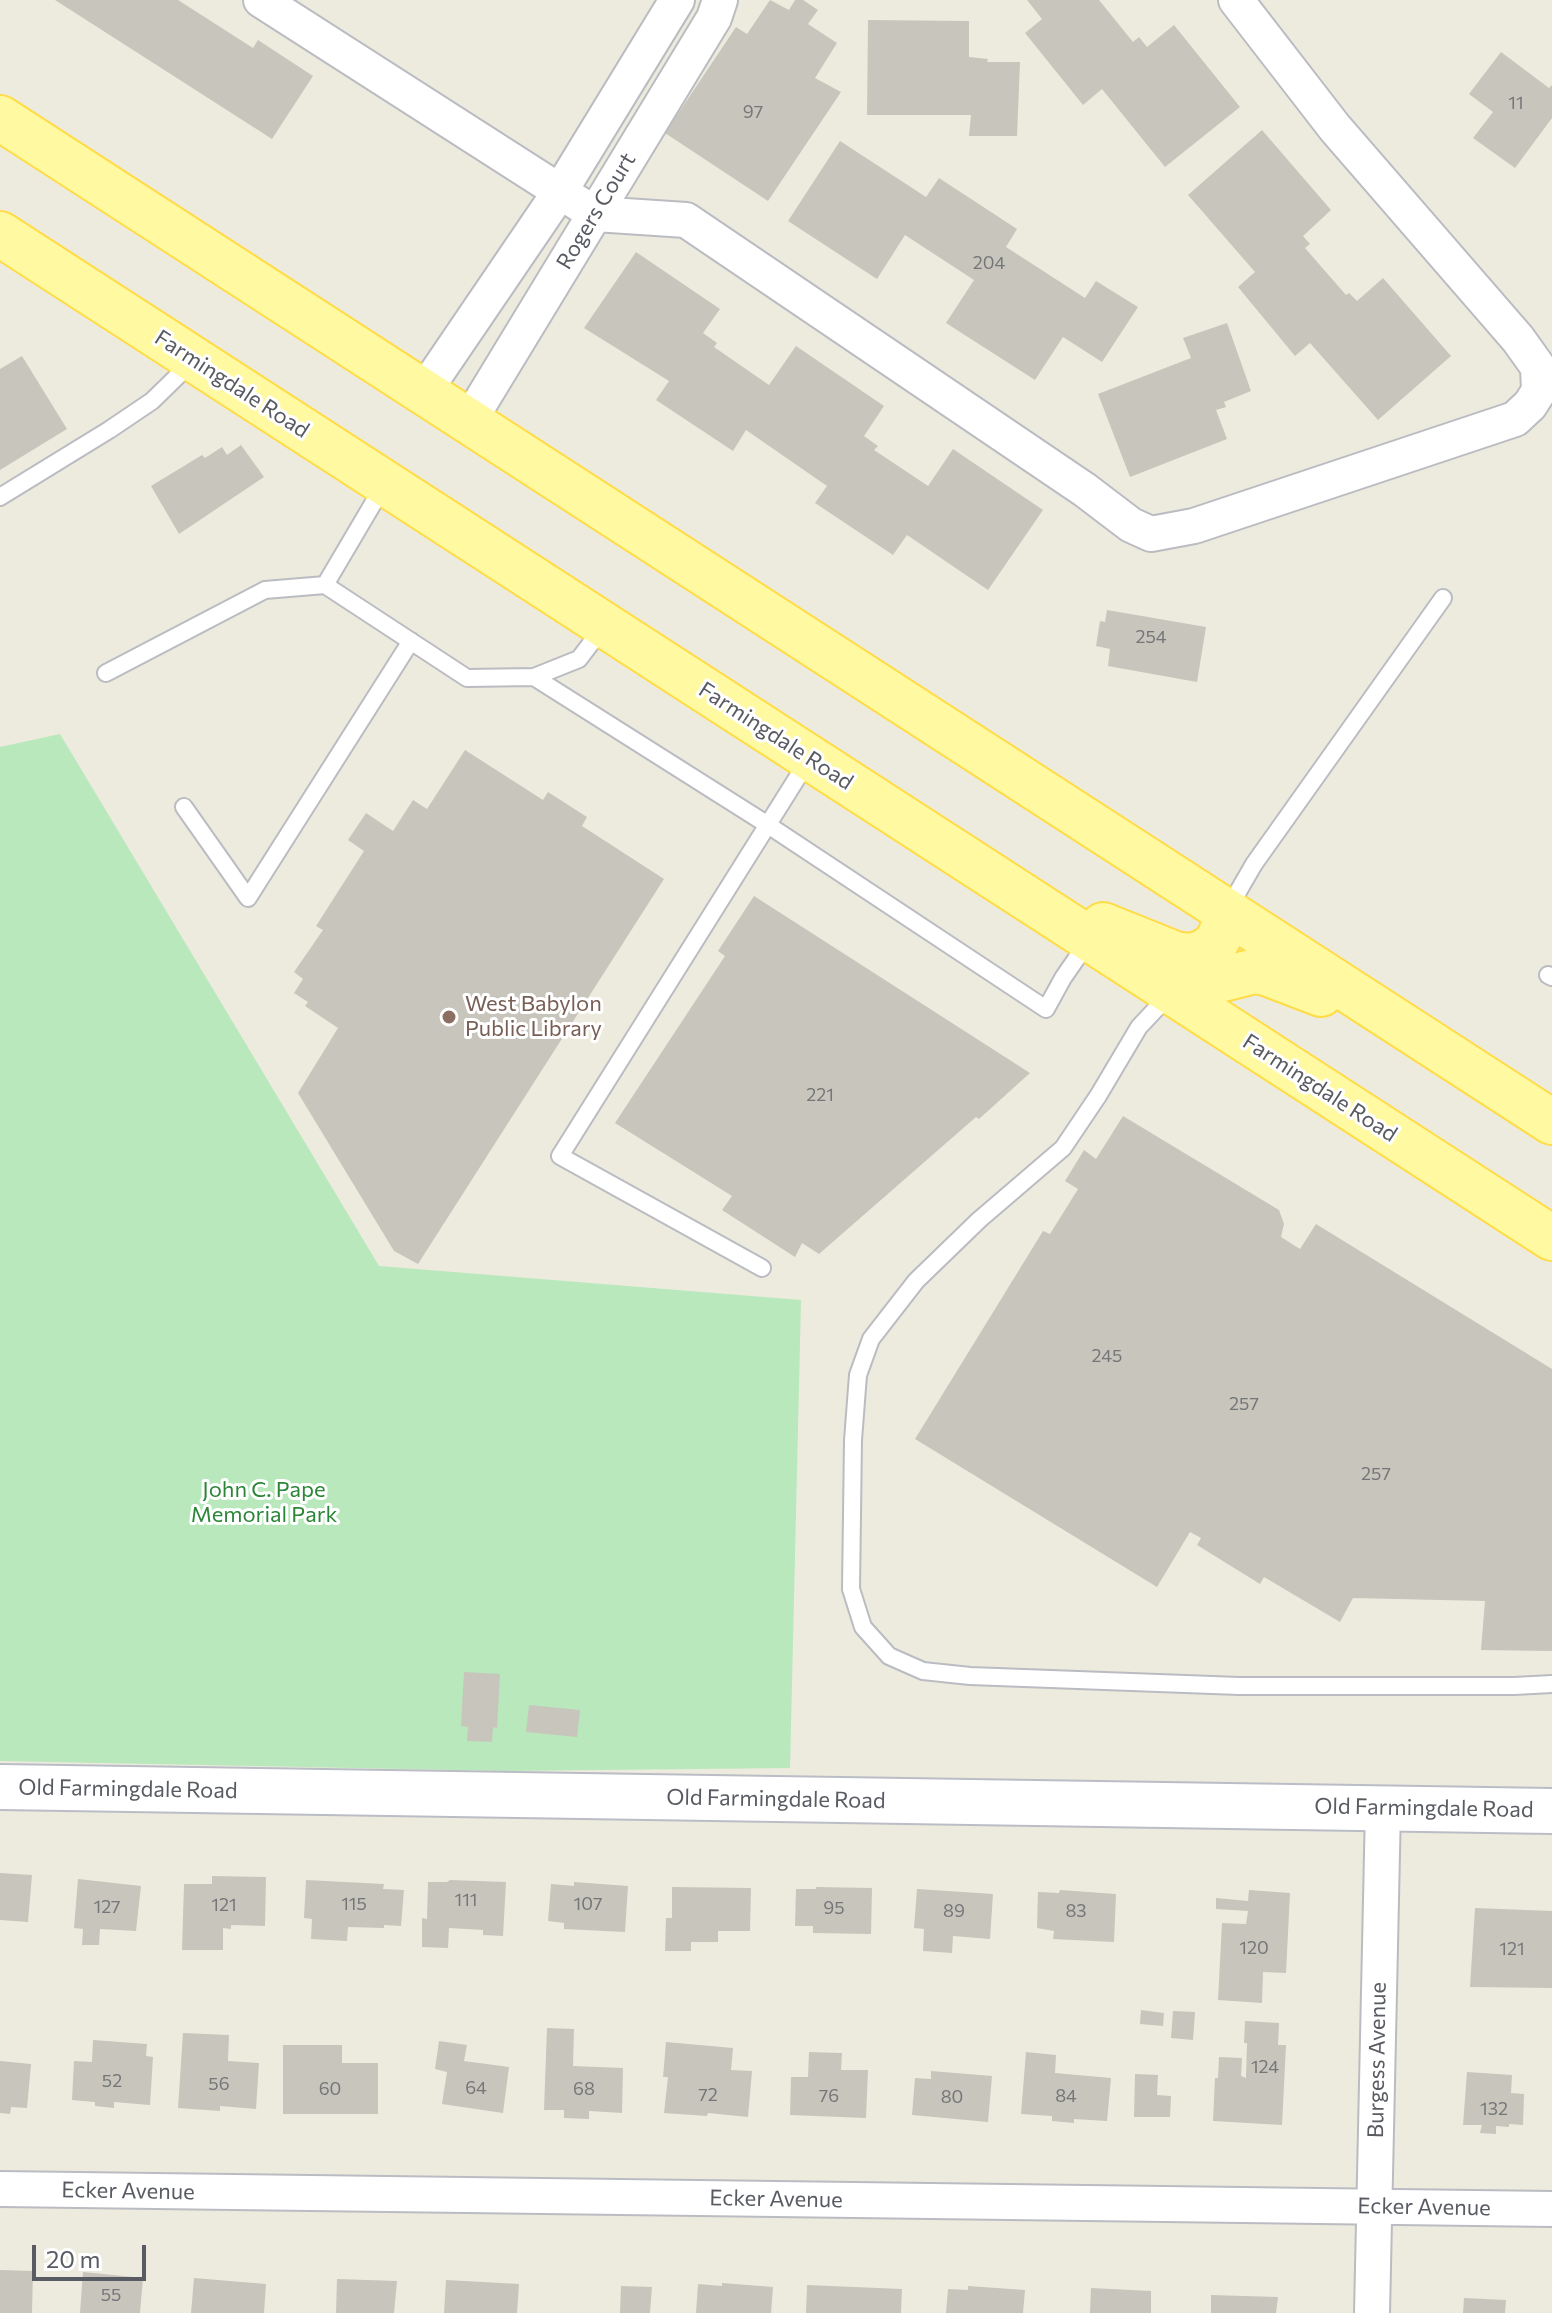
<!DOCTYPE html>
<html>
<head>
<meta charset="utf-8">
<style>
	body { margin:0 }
	#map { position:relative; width:1552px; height:2313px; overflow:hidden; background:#edebde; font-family:Commissioner,sans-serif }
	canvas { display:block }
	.scale { position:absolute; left:32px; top:2245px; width:114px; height:36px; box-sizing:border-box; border:4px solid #585b62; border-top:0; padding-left:10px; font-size:24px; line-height:28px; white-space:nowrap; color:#585b62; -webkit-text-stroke:6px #fff; paint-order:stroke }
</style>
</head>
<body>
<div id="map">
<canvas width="1552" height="2313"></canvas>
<div class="scale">20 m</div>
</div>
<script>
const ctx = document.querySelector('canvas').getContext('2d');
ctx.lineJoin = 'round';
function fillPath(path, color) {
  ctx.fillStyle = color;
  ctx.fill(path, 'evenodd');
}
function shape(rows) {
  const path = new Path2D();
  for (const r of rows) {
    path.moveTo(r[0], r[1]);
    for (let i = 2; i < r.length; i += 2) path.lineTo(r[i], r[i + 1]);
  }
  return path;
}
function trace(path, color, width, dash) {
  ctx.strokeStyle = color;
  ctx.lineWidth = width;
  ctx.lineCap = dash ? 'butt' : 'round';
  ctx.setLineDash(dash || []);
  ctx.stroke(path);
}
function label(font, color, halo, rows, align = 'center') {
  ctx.font = font + ' Commissioner,sans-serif';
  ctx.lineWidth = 6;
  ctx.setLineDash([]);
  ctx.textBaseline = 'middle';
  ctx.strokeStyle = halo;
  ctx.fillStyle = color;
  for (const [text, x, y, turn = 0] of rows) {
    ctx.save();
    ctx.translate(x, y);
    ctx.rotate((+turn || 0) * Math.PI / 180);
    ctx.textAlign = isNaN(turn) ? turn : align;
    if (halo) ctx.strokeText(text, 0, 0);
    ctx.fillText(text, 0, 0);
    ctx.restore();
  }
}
fillPath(shape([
	[60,734,379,1266,801,1300,790,1768,505,1771,0,1761,0,747]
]), '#b8e8bc');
fillPath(shape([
	[55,0,178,0,253,48,258,40,313,76,272,139],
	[770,0,789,10,795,0,803,0,818,10,808,24,837,43,815,78,841,92,768,201,665,133,736,27,747,34],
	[1027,0,1099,0,1133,42,1139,37,1147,47,1174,25,1240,107,1165,167,1102,89,1083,105,1025,33,1042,19],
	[868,20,969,21,969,57,988,59,987,62,1020,62,1017,136,969,136,971,115,867,115],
	[1501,52,1549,88,1552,85,1552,118,1515,168,1473,138,1493,112,1469,94],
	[1262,130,1331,210,1303,236,1310,244,1305,248,1346,295,1349,293,1357,301,1383,278,1451,356,1378,420,1310,343,1295,356,1238,287,1255,272,1188,195],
	[840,141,926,197,939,178,1017,229,1006,247,1085,298,1096,281,1138,307,1102,362,1063,337,1035,380,946,323,974,280,905,235,877,279,788,221],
	[636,252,720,309,703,333,717,343,714,347,769,385,796,346,884,406,864,436,878,446,874,450,928,486,953,449,1043,510,988,590,907,535,893,555,815,503,827,486,746,430,733,451,656,400,669,381,584,328],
	[1227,323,1251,391,1224,402,1226,407,1216,410,1227,439,1130,477,1098,394,1191,358,1183,338],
	[22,356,67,429,0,470,0,369],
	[241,445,264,477,179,534,151,486,202,455,205,458,222,447,227,455],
	[1107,610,1206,627,1197,682,1108,666,1110,649,1096,646,1100,621,1105,622],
	[465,750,543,800,548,792,587,817,582,826,664,879,418,1264,394,1251,298,1093,338,1028,305,1006,308,1002,294,993,303,979,294,972,323,930,316,926,364,851,348,840,366,813,393,831,413,800,427,809],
	[754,896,1030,1073,979,1119,976,1117,819,1254,802,1243,795,1257,722,1210,732,1196,615,1123,725,956,718,951],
	[1123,1116,1279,1210,1284,1224,1281,1237,1300,1249,1316,1224,1552,1369,1552,1651,1481,1650,1485,1601,1353,1598,1340,1622,1264,1577,1260,1584,1197,1545,1201,1538,1190,1532,1157,1587,915,1439,1043,1231,1050,1234,1078,1189,1065,1181,1084,1150,1096,1159],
	[464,1672,500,1674,497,1728,493,1727,492,1742,467,1741,468,1727,461,1726],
	[529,1705,580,1710,577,1737,526,1732],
	[0,1873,32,1875,28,1922,0,1920],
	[212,1876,266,1877,265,1926,231,1925,231,1929,223,1928,223,1950,182,1950,184,1884,212,1884],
	[78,1879,141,1886,136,1931,100,1929,99,1945,82,1945,83,1929,74,1928],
	[306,1880,384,1884,383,1889,404,1890,401,1926,384,1925,384,1928,348,1927,347,1941,311,1939,312,1919,304,1918],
	[450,1880,506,1882,503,1936,483,1935,483,1930,449,1928,448,1948,422,1947,422,1918,427,1919,428,1882,447,1882],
	[574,1882,628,1886,625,1932,564,1929,564,1923,548,1921,551,1884,574,1886],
	[672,1887,751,1888,750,1931,718,1931,718,1942,691,1942,691,1951,665,1951,666,1918,672,1918],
	[816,1887,872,1888,871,1934,813,1933,813,1926,795,1926,796,1889,816,1889],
	[917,1889,993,1894,990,1939,953,1936,952,1953,923,1951,924,1929,914,1928],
	[1060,1890,1116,1894,1114,1942,1053,1939,1054,1931,1037,1928,1038,1892,1059,1893],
	[1249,1890,1290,1893,1286,1973,1263,1972,1262,2003,1218,2000,1222,1923,1246,1924,1248,1911,1216,1909,1216,1898,1248,1901],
	[1475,1908,1552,1911,1552,1988,1470,1987],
	[1141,2010,1164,2013,1163,2026,1140,2024],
	[1173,2011,1195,2012,1193,2040,1171,2038],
	[1245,2021,1279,2023,1278,2045,1286,2045,1282,2125,1213,2121,1215,2078,1218,2078,1219,2057,1242,2058,1241,2076,1246,2078,1247,2043,1244,2043],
	[547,2028,574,2029,573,2066,623,2068,622,2113,589,2111,589,2119,564,2118,564,2110,544,2110],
	[183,2033,229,2035,228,2061,259,2063,256,2109,220,2106,220,2111,178,2108],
	[93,2040,147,2044,146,2056,153,2057,150,2105,114,2102,114,2108,95,2106,95,2102,72,2100,74,2061,92,2062],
	[439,2041,467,2045,464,2061,509,2067,503,2113,442,2104,447,2072,435,2069],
	[666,2042,733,2048,731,2070,752,2071,748,2117,708,2113,707,2116,664,2113,668,2077,663,2077],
	[283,2045,342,2045,342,2063,378,2063,378,2114,283,2114],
	[809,2052,842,2053,841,2070,868,2070,866,2118,790,2115,791,2077,808,2077],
	[1026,2052,1056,2055,1055,2073,1111,2078,1107,2121,1074,2119,1074,2123,1052,2121,1052,2116,1021,2114],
	[0,2061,31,2064,27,2108,11,2107,10,2114,0,2113],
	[931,2071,992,2076,988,2122,912,2115,915,2078,931,2079],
	[1467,2072,1512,2075,1511,2093,1524,2094,1523,2125,1509,2124,1509,2127,1496,2126,1496,2134,1480,2133,1482,2125,1463,2125],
	[1135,2074,1158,2075,1157,2095,1171,2096,1170,2117,1134,2117],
	[0,2270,33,2271,32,2313,0,2313],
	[83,2272,143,2278,140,2313,80,2313],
	[194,2278,266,2284,264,2313,191,2313],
	[337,2279,397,2281,394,2313,336,2313],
	[446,2280,519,2284,517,2313,444,2313],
	[722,2283,773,2287,771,2313,696,2313,698,2284,722,2286],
	[807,2285,902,2289,901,2313,806,2313],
	[621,2286,652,2287,650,2313,620,2313],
	[968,2286,1025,2290,1023,2313,946,2313,948,2289,968,2290],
	[1091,2288,1151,2291,1151,2313,1090,2313],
	[1211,2295,1278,2297,1276,2313,1211,2313],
	[1464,2298,1506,2300,1505,2313,1463,2313]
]), '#c8c5bc');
const lane = shape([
	[0,497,109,430,152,401,194,360],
	[325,585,384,485],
	[106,673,265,590,325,585,467,678,534,677,768,825,1046,1009,1063,978,1090,939],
	[534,677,579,659,604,626],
	[184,807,248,898,411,641],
	[1228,909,1254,864,1443,598],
	[1548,975,1552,977],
	[1170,994,1139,1027,1098,1096,1063,1148,979,1220,916,1281,871,1339,858,1375,853,1440,851,1589,863,1627,889,1656,923,1671,970,1676,1239,1686,1514,1686,1552,1684],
	[762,1268,560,1156,809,759]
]);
const street = shape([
	[261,0,595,214,686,220,1085,490,1131,525,1151,534,1194,526,1515,419,1530,405,1539,391,1538,367,1518,339,1335,128,1236,0],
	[423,393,559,193,677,0],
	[469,421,714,18,720,0],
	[0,2189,1552,2209],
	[1372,2313,1383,1808]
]);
const secondary = shape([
	[0,1787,1552,1811]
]);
const primary = shape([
	[0,118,1552,1122],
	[0,234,1552,1238],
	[1103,925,1175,954,1191,956,1204,952,1215,944,1221,934,1227,912],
	[1171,992,1255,971,1266,973,1321,994]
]);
trace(lane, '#babcc2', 20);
trace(street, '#babcc2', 38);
trace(secondary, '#babdc5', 48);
trace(primary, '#ffdc45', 48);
trace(lane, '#fff', 16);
trace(street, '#fff', 34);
trace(secondary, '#fff', 44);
trace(primary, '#fff9a1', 44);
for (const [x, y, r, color] of [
	[449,1017,8,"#8d6e63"]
]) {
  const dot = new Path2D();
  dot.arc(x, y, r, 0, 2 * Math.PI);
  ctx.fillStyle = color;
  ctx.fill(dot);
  trace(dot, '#fff', 3);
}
label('18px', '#747678', null, [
	["11",1516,103],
	["97",753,112],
	["204",989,263],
	["254",1151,637],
	["221",820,1095],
	["245",1107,1356],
	["257",1244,1404],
	["257",1376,1474],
	["111",466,1900],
	["115",354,1904],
	["107",588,1904],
	["121",224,1905],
	["127",107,1907],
	["95",834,1908],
	["89",954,1911],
	["83",1076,1911],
	["120",1254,1948],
	["121",1512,1949],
	["124",1265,2067],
	["52",112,2081],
	["56",219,2084],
	["64",476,2088],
	["60",330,2089],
	["68",584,2089],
	["72",708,2095],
	["76",829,2096],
	["84",1066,2096],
	["80",952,2097],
	["132",1494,2109],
	["55",111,2295]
]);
label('22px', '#585b62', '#fff', [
	["Rogers Court",596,211,-59],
	["Farmingdale Road",232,384,33],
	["Farmingdale Road",776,736,33],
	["Farmingdale Road",1320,1088,33],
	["Old Farmingdale Road",128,1789,1],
	["Old Farmingdale Road",776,1799,1],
	["Old Farmingdale Road",1424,1808,1],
	["Burgess Avenue",1377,2060,-89],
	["Ecker Avenue",128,2191,1],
	["Ecker Avenue",776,2199,1],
	["Ecker Avenue",1424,2207,1]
]);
label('22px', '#785e54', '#fff', [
	["West Babylon",465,1004],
	["Public Library",465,1029]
], 'left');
label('22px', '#2c8638', '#fff', [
	["John C. Pape",264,1490],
	["Memorial Park",264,1515]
]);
</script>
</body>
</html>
